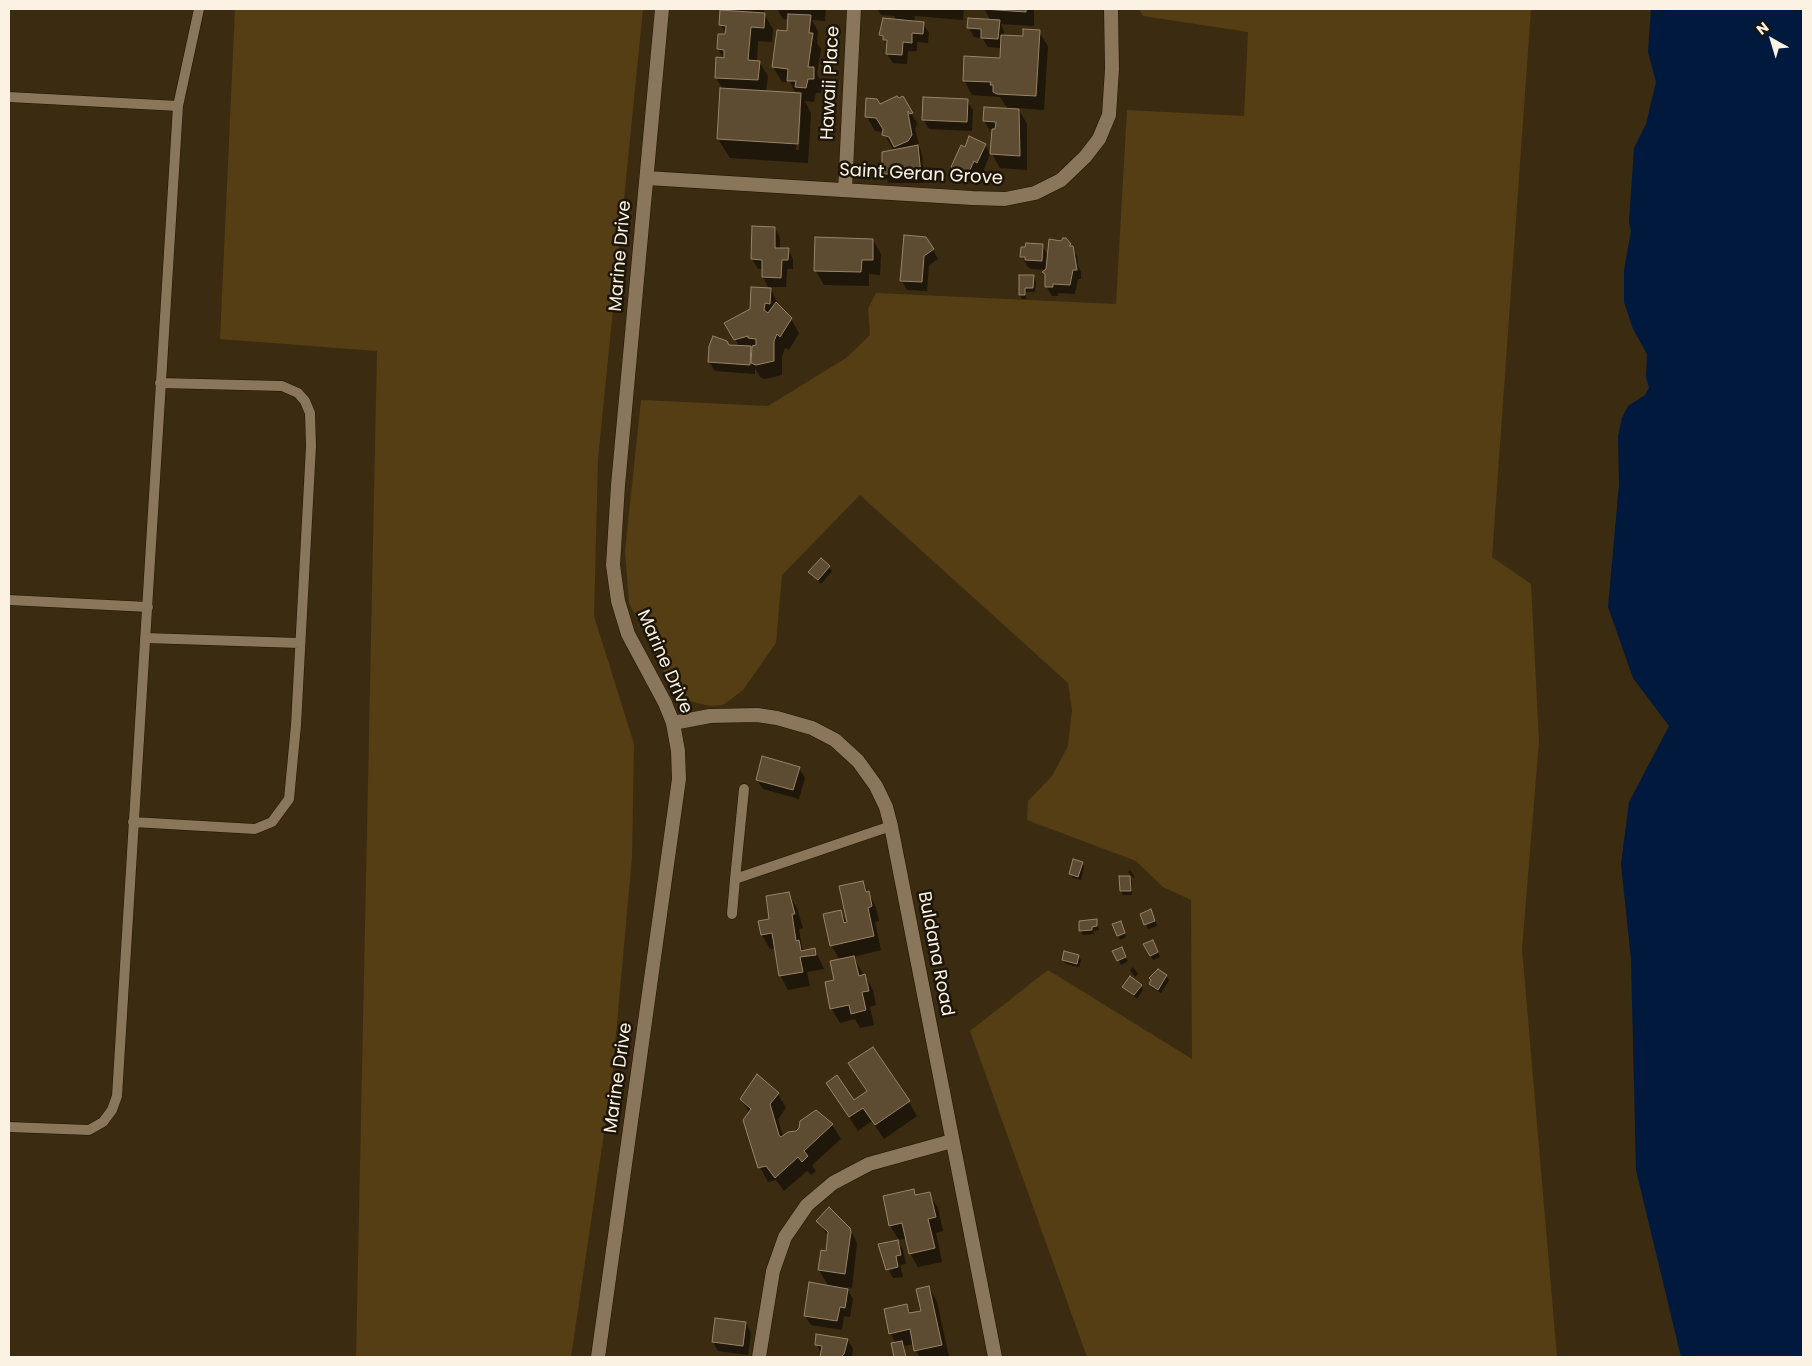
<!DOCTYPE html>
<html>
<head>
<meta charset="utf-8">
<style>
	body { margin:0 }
	#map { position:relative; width:1812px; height:1366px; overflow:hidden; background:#3b2b11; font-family:Poppins,sans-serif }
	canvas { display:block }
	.frame { position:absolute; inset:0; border:10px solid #fcf2e3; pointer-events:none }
	.north { position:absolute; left:1747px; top:15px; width:50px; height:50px; -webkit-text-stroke:4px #1c150a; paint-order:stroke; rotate:321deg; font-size:14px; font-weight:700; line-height:20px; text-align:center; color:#fcf2e3 }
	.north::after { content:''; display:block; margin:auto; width:18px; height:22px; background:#fcf2e3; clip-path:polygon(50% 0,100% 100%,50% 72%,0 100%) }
</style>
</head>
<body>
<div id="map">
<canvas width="1812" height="1366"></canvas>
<div class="frame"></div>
<div class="north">N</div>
</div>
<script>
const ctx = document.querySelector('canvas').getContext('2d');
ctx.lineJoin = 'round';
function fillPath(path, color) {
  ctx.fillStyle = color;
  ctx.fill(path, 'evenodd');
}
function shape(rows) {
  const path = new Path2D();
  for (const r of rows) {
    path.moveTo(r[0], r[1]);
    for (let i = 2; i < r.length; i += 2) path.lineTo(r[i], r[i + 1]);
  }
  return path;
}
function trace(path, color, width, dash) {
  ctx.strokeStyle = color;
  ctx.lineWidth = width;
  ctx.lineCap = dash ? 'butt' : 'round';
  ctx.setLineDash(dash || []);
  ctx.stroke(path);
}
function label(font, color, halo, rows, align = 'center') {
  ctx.font = font + ' Poppins,sans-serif';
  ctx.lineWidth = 5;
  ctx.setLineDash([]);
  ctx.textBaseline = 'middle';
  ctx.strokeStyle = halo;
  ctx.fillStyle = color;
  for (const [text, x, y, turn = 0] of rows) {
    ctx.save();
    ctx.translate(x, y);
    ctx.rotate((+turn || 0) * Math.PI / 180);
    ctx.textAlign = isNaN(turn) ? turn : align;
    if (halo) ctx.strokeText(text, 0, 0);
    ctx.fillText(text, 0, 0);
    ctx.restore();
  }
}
fillPath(shape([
	[235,9,643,9,598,459,594,616,634,744,632,857,612,1079,571,1357,356,1357,377,351,220,339],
	[1139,9,1531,9,1492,557,1531,584,1539,741,1522,949,1557,1357,1087,1357,970,1031,1048,970,1192,1059,1191,900,1163,887,1136,861,1027,820,1028,801,1052,776,1068,746,1072,710,1068,683,860,495,782,575,776,643,743,690,723,705,710,706,690,701,680,693,667,678,629,603,625,551,641,400,768,406,846,358,870,335,868,309,876,293,1116,304,1127,110,1244,116,1248,32,1143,16]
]), '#563e14');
fillPath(shape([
	[1651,9,1803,9,1803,1357,1681,1357,1636,1170,1631,959,1621,864,1629,802,1669,726,1633,678,1608,607,1619,484,1618,436,1622,418,1628,406,1645,395,1649,388,1646,377,1647,354,1633,329,1624,302,1624,270,1631,231,1629,222,1634,148,1646,124,1656,82,1648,52]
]), '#00193d');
fillPath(shape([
	[728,9,764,9,764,14,773,29,772,42,758,41,757,62,759,62,768,76,766,92,796,94,790,82,782,82,773,67,778,31,788,32,789,19,783,19,777,9,826,9,825,21,812,20,818,31,817,43,821,49,817,74,822,83,821,93,816,93,814,102,805,101,811,113,808,163,730,158,718,139,723,89,716,78,724,59,718,49,727,36,721,25,730,12],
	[799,111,801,111,799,150,796,150],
	[877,9,964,9,963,20,915,16,914,23,923,24,929,33,928,43,917,42,917,51,908,51,907,64,893,63,887,54,888,46,880,35,896,21,894,16,881,15],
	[984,9,1034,9,1034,26,1001,24,1004,31,1004,36,1024,37,1039,32,1048,46,1044,110,1018,108,1027,124,1027,170,1000,168,992,154,993,135,984,121,1008,109,1000,97,972,95,964,80,1001,60,1002,48,988,47,982,38,974,37,969,28,991,21],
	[897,97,898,100,902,98,920,128,917,124,915,129,922,156,925,183,889,183,884,174,894,151,883,132,875,131,867,117,880,106],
	[967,101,973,110,972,131,929,129,923,119],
	[985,144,990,154,983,172,980,170,973,183,957,176,952,167,965,148],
	[753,228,775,228,780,238,780,249,788,250,793,259,793,269,787,269,786,287,768,287,763,277,763,269,758,269,752,259],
	[905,237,933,250,938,259,929,265,927,291,907,290,901,280],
	[873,240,881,254,880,275,869,274,869,286,824,285,816,271],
	[1042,245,1048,256,1070,245,1077,256,1078,266,1081,272,1081,279,1078,279,1075,294,1058,293,1058,296,1052,296,1046,286,1047,277,1044,273,1047,270,1031,269,1027,266,1022,256],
	[1020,276,1033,276,1036,281,1035,292,1026,292,1026,299,1022,299,1020,295],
	[771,289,779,307,791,319,799,333,789,350,785,348,782,356,782,375,765,379,761,378,755,368,755,374,715,371,709,362,728,346,739,346,726,323,751,309],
	[821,560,832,571,821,584,810,572],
	[799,768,805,778,799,799,763,789,757,780],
	[1082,863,1084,867,1081,880,1073,878,1070,874],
	[1130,870,1135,877,1134,878,1128,872],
	[1130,877,1132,881,1132,895,1123,895,1121,891],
	[863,882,876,907,879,921,875,922,881,950,853,957,873,990,876,1005,870,1007,874,1025,860,1028,855,1019,840,1023,831,1008,840,960,831,945,841,912,848,925],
	[788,894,797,908,803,928,799,929,802,947,804,951,815,950,824,969,807,972,810,986,788,990,780,975,776,948,770,949,762,935],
	[1142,914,1153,915,1157,926,1148,929],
	[1096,920,1099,930,1093,931,1094,934,1083,935,1081,931],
	[1125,934,1126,937,1120,940,1119,937],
	[1145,945,1155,946,1160,957,1153,960],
	[1121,948,1128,961,1121,965,1114,952],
	[1078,956,1081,960,1079,967,1066,964,1063,960],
	[1133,967,1138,974,1135,977,1130,970],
	[1166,976,1169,980,1161,993,1152,988,1150,984],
	[1141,986,1143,990,1137,999,1124,987],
	[850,1064,909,1102,917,1116,884,1139,872,1121,858,1131,827,1083,854,1102,867,1092],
	[778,1094,786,1108,778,1119,783,1137,796,1132,816,1112,832,1125,841,1139,812,1165,816,1171,811,1175,807,1171,784,1191,776,1180,768,1182,760,1167,750,1114,741,1099],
	[913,1191,916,1196,929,1193,938,1208,943,1231,936,1233,942,1262,918,1267,910,1253,907,1238,899,1240,890,1226,884,1197],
	[818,1221,849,1228,857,1243,852,1288,846,1287,853,1299,850,1317,844,1316,842,1330,811,1325,805,1316,829,1287,819,1270,827,1252,829,1238],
	[898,1241,903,1250,906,1264,900,1265,903,1277,893,1278,888,1269],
	[929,1287,937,1302,949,1357,919,1357,914,1344,904,1346,906,1357,896,1357,893,1344,896,1343,890,1333,907,1305,912,1314,922,1312],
	[746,1323,751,1333,748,1355,718,1351,713,1342],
	[848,1340,853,1349,852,1356,849,1357,822,1357,822,1354,816,1344]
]), '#0007');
const building = shape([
	[983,9,1026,9,1026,12,983,9],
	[720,10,765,13,764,28,751,27,748,60,760,61,758,80,715,78,716,57,724,58,724,50,717,49,718,34,725,34,726,26,719,25,720,10],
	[788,14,811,15,809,33,813,33,808,67,814,67,814,79,808,79,806,88,795,87,796,81,787,81,788,69,772,67,777,30,787,31,788,14],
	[883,18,924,22,923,34,912,33,912,43,903,42,902,55,886,54,887,40,883,40,883,36,879,35,883,18],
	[968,18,1000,20,998,39,981,38,981,29,967,28,968,18],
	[1023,29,1040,30,1036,96,997,94,993,92,993,85,990,85,991,82,963,81,964,56,1000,58,1001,35,1023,36,1023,29],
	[720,88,801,93,798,144,717,139,720,88],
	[897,96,899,98,903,96,913,113,910,114,908,111,908,113,912,135,908,141,894,147,889,137,882,135,883,129,876,118,865,117,866,98,877,99,880,104,897,96],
	[923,97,968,99,967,122,922,120,923,97],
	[984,107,1019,109,1020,156,990,154,992,129,995,129,996,122,983,121,984,107],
	[969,136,986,144,977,163,974,161,968,174,951,167,961,145,965,147,969,136],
	[918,145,921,174,882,174,882,152,918,145],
	[752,226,775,227,775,248,789,248,788,260,782,260,781,278,762,277,762,260,751,259,752,226],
	[904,235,926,237,934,249,924,256,922,282,900,281,904,235],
	[815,237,873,239,873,260,862,260,861,272,814,271,815,237],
	[1063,238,1066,238,1071,244,1069,246,1073,246,1077,270,1073,270,1070,285,1053,284,1053,287,1045,287,1045,274,1042,272,1046,269,1049,239,1061,241,1063,238],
	[1026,243,1043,244,1042,261,1025,260,1025,257,1020,257,1021,247,1025,247,1026,243],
	[1019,275,1034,275,1033,288,1025,288,1025,295,1019,295,1019,275],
	[751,287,771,288,770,304,765,303,764,310,768,313,776,302,792,318,780,337,777,334,774,341,774,361,756,365,751,363,752,346,756,345,756,339,748,338,748,336,734,340,724,323,750,309,751,287],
	[713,336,727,341,729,345,751,346,750,365,708,362,709,346,713,336],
	[821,558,830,566,818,580,808,572,821,558],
	[762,756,800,767,793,790,756,780,762,756],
	[1073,859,1083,862,1078,877,1069,874,1073,859],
	[1119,876,1130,876,1131,891,1120,891,1119,876],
	[863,881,866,892,869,891,872,906,868,908,874,936,830,946,823,914,841,910,844,923,847,922,839,886,863,881],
	[789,892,795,914,792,914,796,941,799,940,801,951,815,948,816,955,800,957,803,972,779,976,772,933,761,935,758,921,769,919,766,896,789,892],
	[1151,909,1155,921,1144,925,1140,914,1151,909],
	[1097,919,1097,926,1092,927,1092,930,1079,931,1079,921,1097,919],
	[1121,921,1125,933,1117,936,1112,924,1121,921],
	[1153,940,1158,952,1150,956,1143,944,1153,940],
	[1122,947,1126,957,1117,961,1112,951,1122,947],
	[1064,951,1079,955,1077,964,1062,960,1064,951],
	[854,956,859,976,865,974,869,991,862,992,866,1010,851,1014,849,1005,830,1009,825,982,834,980,830,961,854,956],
	[1158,969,1167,975,1158,990,1149,984,1151,980,1149,978,1158,969],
	[1130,976,1142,985,1134,995,1122,987,1130,976],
	[873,1047,910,1101,875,1125,863,1108,849,1117,826,1083,837,1075,854,1100,867,1091,848,1063,873,1047],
	[757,1074,779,1093,770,1104,779,1135,781,1137,788,1132,796,1131,799,1128,800,1121,816,1110,833,1124,804,1151,808,1156,802,1162,798,1157,775,1178,766,1166,758,1168,743,1120,751,1109,740,1099,757,1074],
	[914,1189,915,1195,930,1192,936,1217,928,1219,935,1248,909,1254,902,1223,889,1226,883,1196,914,1189],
	[829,1207,850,1228,851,1232,845,1274,818,1270,821,1250,826,1251,828,1232,816,1221,829,1207],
	[898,1240,901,1255,896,1256,898,1267,886,1270,878,1244,898,1240],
	[809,1282,848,1289,845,1308,840,1307,837,1321,804,1316,809,1282],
	[929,1286,942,1345,914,1351,910,1329,889,1334,884,1309,907,1304,909,1313,921,1311,916,1289,929,1286],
	[715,1318,746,1322,743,1346,712,1342,715,1318],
	[816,1334,848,1339,844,1354,841,1357,820,1357,822,1346,815,1345,816,1334],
	[902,1341,906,1357,894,1357,891,1343,902,1341]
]);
fillPath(building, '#5d4c31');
trace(building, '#978468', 1);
const service = shape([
	[9,97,178,106,117,1096,112,1110,103,1122,89,1130,9,1127],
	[178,106,199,9],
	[9,600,148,607],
	[145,638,299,643],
	[133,822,255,829,272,822,289,799,296,725,311,446,310,413,305,401,298,393,282,386,160,383],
	[735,879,744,789],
	[732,914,735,879,891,826]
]);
const minor = shape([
	[647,178,972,198,1005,199,1035,193,1061,180,1085,157,1099,139,1109,115,1112,69,1111,9],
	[845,190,854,9],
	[673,723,710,716,757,715,777,718,812,728,835,740,858,761,876,786,886,807,891,826,995,1357],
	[759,1357,773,1271,785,1237,807,1205,833,1183,869,1164,952,1141]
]);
const tertiary = shape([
	[598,1357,679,779,678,751,673,723,665,703,628,634,618,601,613,565,618,485,662,9]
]);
trace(service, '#221300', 11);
trace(minor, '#221300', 15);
trace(tertiary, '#221300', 15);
trace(service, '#89765b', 10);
trace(minor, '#89765b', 14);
trace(tertiary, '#89765b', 14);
label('18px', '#fcf2e3', '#1c150a', [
	["Hawaii Place",831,83,-87],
	["Saint Geran Grove",921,175,3],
	["Marine Drive",621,256,-85],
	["Marine Drive",664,662,66],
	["Buldana Road",935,954,79],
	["Marine Drive",619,1078,-82]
]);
</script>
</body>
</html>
